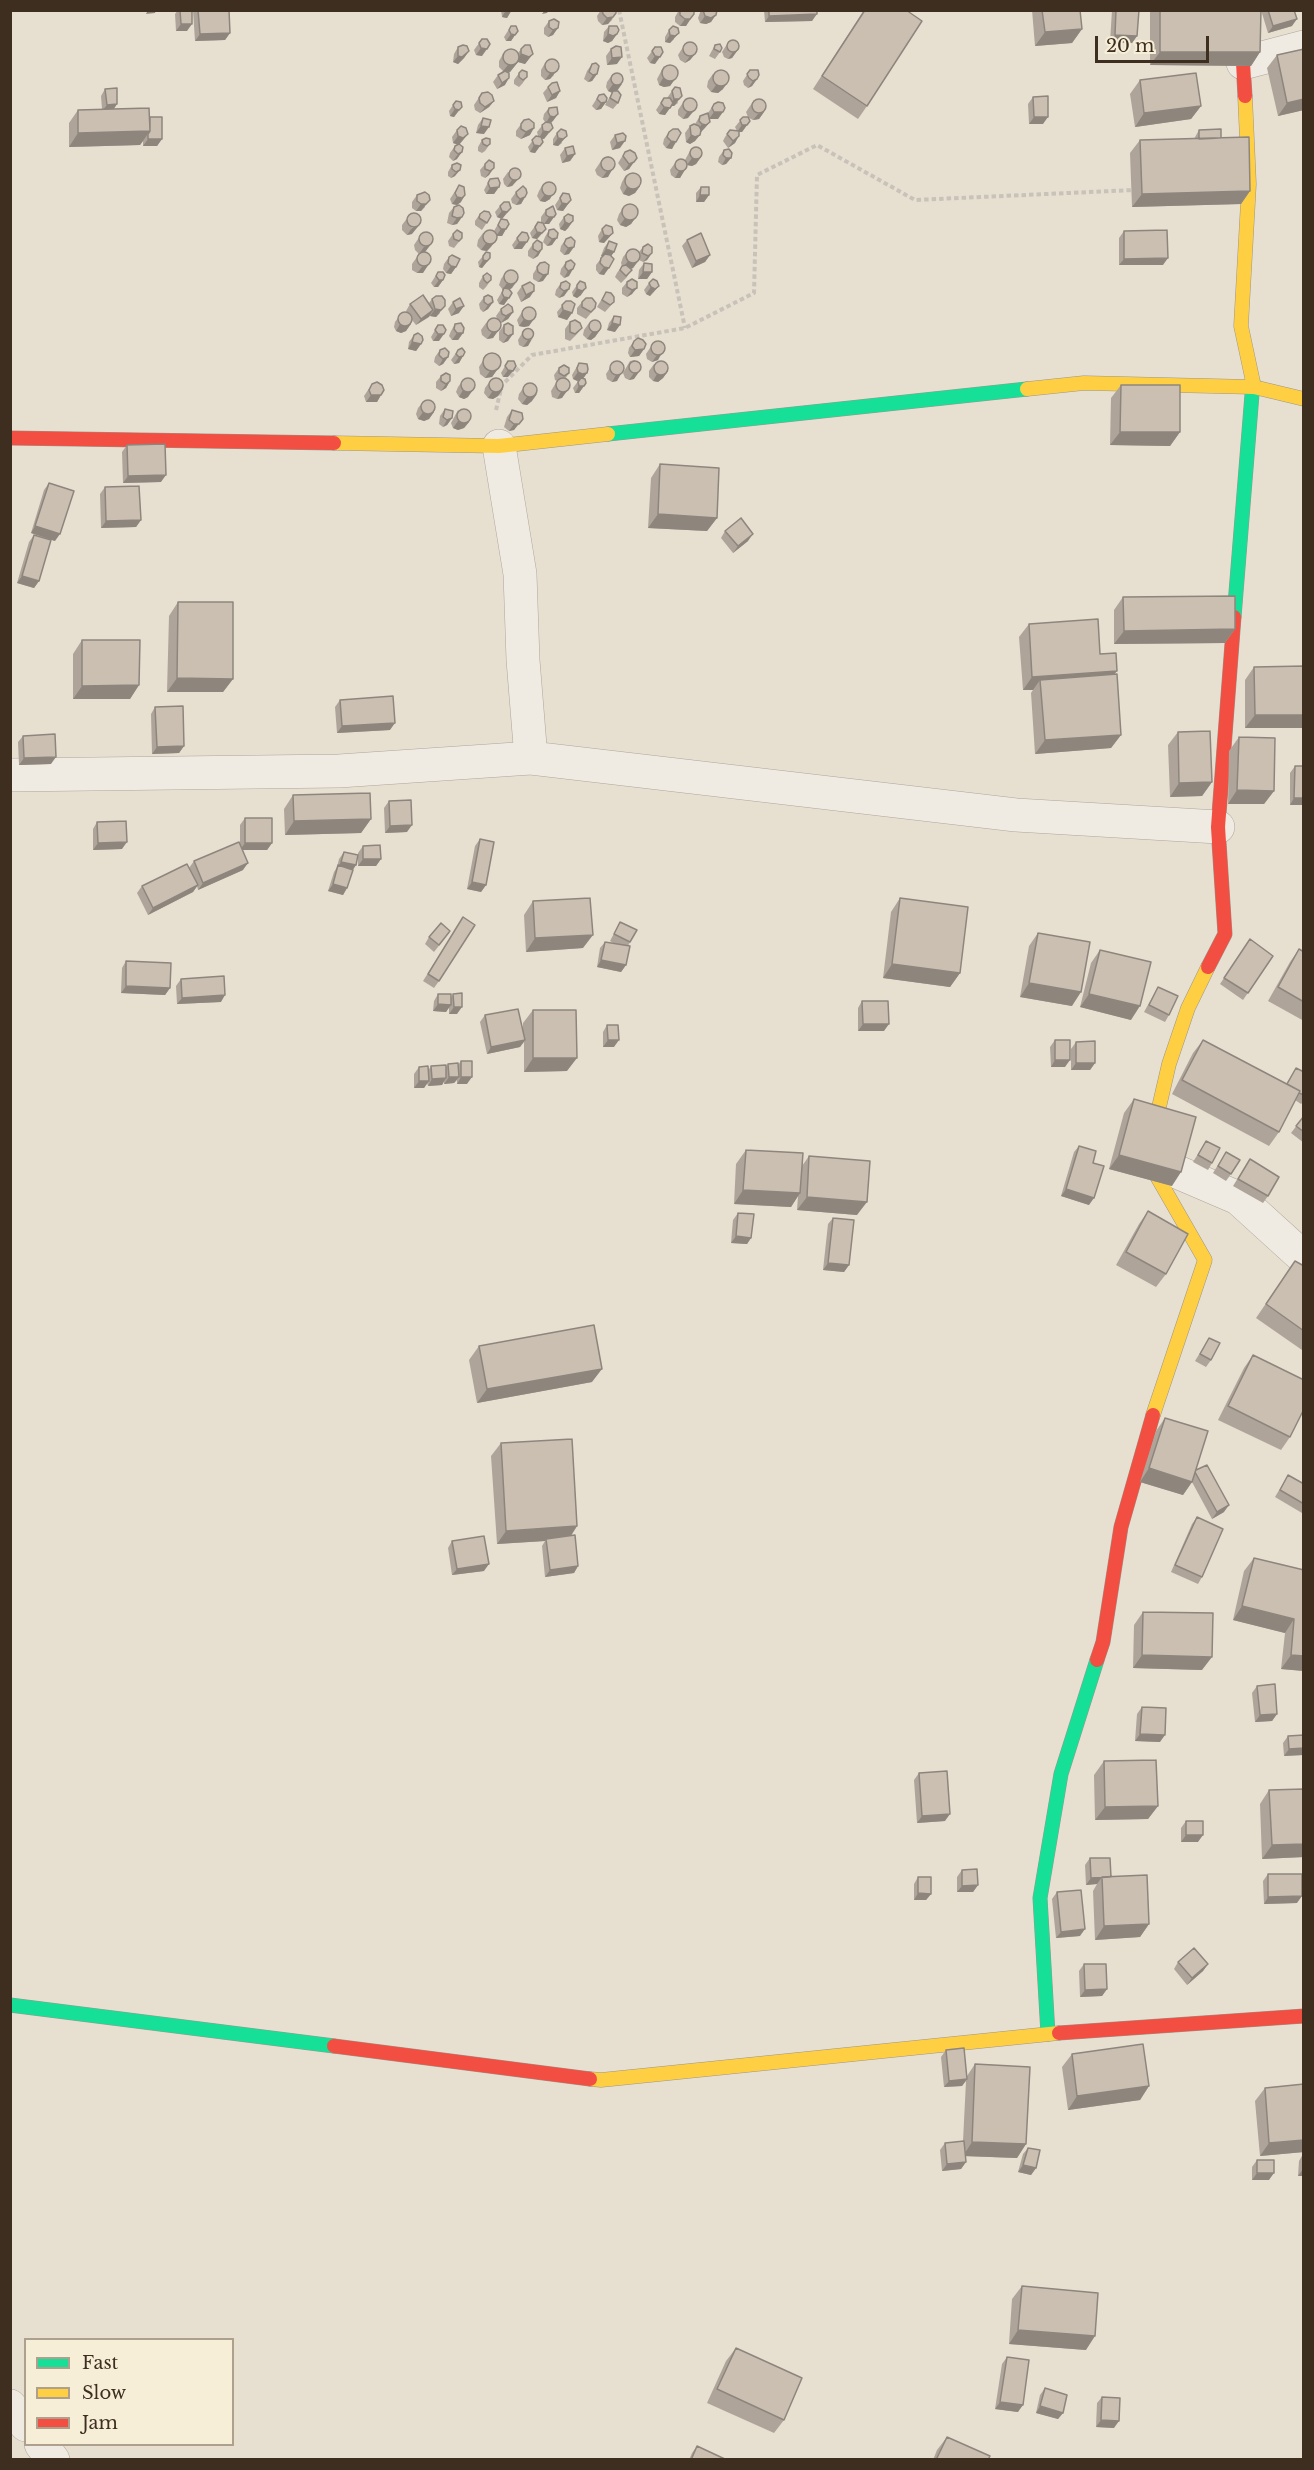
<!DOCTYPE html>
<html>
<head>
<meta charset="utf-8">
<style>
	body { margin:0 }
	#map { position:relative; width:1314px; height:2470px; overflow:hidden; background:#e7e0d1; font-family:"Libre Baskerville",serif }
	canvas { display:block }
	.frame { position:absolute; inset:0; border:12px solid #3d2e20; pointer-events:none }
	.legend { position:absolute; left:24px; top:2338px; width:210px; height:108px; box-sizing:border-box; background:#f7eed8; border:2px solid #ada18e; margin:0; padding:8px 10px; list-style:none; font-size:18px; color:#3d2e20 }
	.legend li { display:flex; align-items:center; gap:12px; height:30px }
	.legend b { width:30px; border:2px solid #ada18e }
	.scale { position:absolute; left:1095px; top:36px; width:114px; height:27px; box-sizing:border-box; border:3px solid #3d2e20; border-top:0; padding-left:8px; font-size:18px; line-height:21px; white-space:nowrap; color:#3d2e20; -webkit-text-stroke:4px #f7eed8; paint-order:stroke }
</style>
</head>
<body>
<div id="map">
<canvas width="1314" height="2470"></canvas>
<div class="frame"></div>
<ul class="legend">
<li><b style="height:8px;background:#16e098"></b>Fast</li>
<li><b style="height:8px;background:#ffcf43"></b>Slow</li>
<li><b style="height:8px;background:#f24e42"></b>Jam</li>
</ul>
<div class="scale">20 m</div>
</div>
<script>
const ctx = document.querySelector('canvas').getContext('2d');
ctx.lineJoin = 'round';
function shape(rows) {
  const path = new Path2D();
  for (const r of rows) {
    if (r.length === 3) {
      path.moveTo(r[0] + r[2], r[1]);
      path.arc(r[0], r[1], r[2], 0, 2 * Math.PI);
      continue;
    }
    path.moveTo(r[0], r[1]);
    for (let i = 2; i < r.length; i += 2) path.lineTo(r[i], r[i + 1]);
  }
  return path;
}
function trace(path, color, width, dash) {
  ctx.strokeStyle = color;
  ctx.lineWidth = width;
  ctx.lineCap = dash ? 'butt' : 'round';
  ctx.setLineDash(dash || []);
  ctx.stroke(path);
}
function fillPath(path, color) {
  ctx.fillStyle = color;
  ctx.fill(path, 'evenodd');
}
const street = shape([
	[1243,63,1304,47],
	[499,446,520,574,523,660,531,758],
	[10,775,339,771,531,758,1016,815,1218,827],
	[1147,1159,1238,1198,1304,1258],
	[10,2406,26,2425],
	[41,2444,53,2460]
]);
const fast = shape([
	[608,434,1027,389],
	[1234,617,1253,382],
	[10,2005,334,2046],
	[1048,2034,1040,1898,1061,1774,1097,1660]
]);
const slow = shape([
	[1245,96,1249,184,1241,326,1253,382],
	[1027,389,1084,383,1254,387,1304,399],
	[334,443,499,446,608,434],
	[1153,1415,1205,1260,1147,1159,1169,1064,1188,1008,1208,967],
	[590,2079,601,2080,1059,2033]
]);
const jam = shape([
	[1193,10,1229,34,1243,63,1245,96],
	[10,438,334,443],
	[1208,967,1225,934,1218,827,1234,617],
	[1097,1660,1103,1642,1121,1527,1153,1415],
	[1059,2033,1304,2016],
	[334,2046,590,2079]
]);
trace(street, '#ada599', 34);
trace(fast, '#9c958a', 15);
trace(slow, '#9c958a', 15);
trace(jam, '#9c958a', 15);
trace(shape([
	[619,10,685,328],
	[496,410,502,385,532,355,685,328,754,293,757,175,817,145,915,200,1134,190]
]), '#c8c2b9', 4, [4.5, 3]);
trace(street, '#efebe3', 33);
trace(fast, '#16e098', 14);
trace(slow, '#ffcf43', 14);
trace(jam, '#f24e42', 14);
fillPath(shape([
	[178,10,192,10,187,31,176,31,175,14],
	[193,10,229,10,230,33,225,40,195,41],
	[501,10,512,10,507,18,502,17],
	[601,10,616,10,612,20,608,24,602,25,598,21,597,16],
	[679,10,694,10,686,26,680,26,675,22,675,17],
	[701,10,717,10,711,22,706,24,700,23,698,18],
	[764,10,817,10,812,21,765,22],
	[864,10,906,10,867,106,858,119,813,89],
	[1032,10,1080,10,1082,29,1072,43,1035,46],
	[1112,10,1139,10,1137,36,1132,43,1110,42],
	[1261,10,1260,52,1251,66,1150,65,1150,10],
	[1261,10,1294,10,1292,26,1268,33],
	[549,21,559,22,553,35,548,37,544,34,544,28],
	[511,26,515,35,511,41,506,41,504,37],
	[609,26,617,34,612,41,608,43,603,41,604,32],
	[669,30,674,39,670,43,665,42,665,37],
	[482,39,482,56,476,55,474,50],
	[729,41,737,51,732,58,728,59,724,57,722,52],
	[685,44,695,54,690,60,685,63,680,60,678,55],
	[715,45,720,52,715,59,709,56],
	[458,47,469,51,464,58,458,64,453,62,454,54],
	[655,47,655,64,650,63,647,58],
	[521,49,528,60,525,64,518,62,510,72,506,72,505,85,497,89,493,82,498,75,503,71,499,67,499,61,503,54,518,53],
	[611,49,617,64,607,65,606,56],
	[1304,49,1304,110,1278,116,1267,68,1277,55],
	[545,63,554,75,550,79,545,80,541,76,541,70],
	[592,64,597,74,592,81,588,82,584,79,587,71],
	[664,66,675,79,670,86,664,87,659,85,657,79],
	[750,70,757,79,752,86,748,88,744,85,743,81],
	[519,73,527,77,522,84,519,87,514,84,514,80],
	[713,74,723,89,718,93,711,92,707,87,708,81],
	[612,75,617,91,618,103,613,109,605,105,612,93,608,91,606,87,607,82],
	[1140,80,1201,106,1191,119,1135,127,1130,94],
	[548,87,560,91,556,98,547,102,543,93],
	[105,89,117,104,114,109,150,117,162,139,157,146,143,146,143,141,140,145,69,147,69,123,78,110,102,109,101,96],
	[672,91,678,103,674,106,671,106,665,115,659,114,656,110,664,98,667,98],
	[482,93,494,101,489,107,480,113,475,110,474,105],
	[599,95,606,102,601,109,596,110,592,106],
	[1033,97,1043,124,1029,124,1028,104],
	[686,98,688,118,683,119,678,115,678,110],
	[754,100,764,112,759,119,753,120,749,118,750,121,742,132,739,132,735,143,728,148,723,141,725,137,730,130,737,131,735,127,743,117,748,117,746,112],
	[714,104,718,119,709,119,710,122,705,128,701,132,695,141,690,144,686,142,685,133,690,126,695,124,700,116,708,113],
	[453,105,462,107,454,117,450,116,449,111],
	[549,108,558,114,551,123,544,139,542,139,543,142,535,153,530,152,528,147,536,136,538,136,537,132,545,122,543,119,544,114],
	[483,118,484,134,476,133,478,125],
	[524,120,530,135,521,139,516,136,516,131],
	[678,129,672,149,666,148,663,144,664,139,669,132],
	[457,130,468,134,459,144,457,159,453,161,449,157,450,153,455,146,458,145,453,143,452,137],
	[1199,130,1221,138,1250,191,1241,204,1132,207,1130,153,1140,140,1194,139],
	[557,133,562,143,558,146,553,145,553,139],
	[615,135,620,148,612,150,610,142],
	[482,140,490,144,485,151,482,153,478,151,478,147],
	[565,148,575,154,570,161,562,163,560,155],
	[691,149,701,157,696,164,692,166,687,165,687,167,680,178,675,178,671,175,670,170,675,163,685,160],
	[724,150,731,158,726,164,722,165,718,162,719,157],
	[625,152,634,162,629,169,624,171,618,163],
	[609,156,608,177,602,178,597,175,595,170,603,158],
	[457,163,455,176,451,178,448,176,448,172,452,165],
	[494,163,489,175,485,178,481,176,480,170,485,164],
	[508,172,521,176,512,186,507,187,504,184,503,179],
	[626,175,640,186,635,193,629,196,623,194,620,188,622,182],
	[490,179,499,187,494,194,486,194,484,190],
	[543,184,550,199,545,202,540,201,537,196,539,191],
	[459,185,461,202,457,205,452,204,450,199],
	[701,187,709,195,704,202,696,202,696,193],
	[516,192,525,197,521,204,516,205,512,203,511,199],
	[563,193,571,200,563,211,557,210,555,205],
	[417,195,425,207,421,211,416,211,412,208,412,202],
	[500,206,511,208,502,219,497,217,495,212],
	[454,207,462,217,457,224,452,225,447,223,449,213],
	[624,207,636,217,631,224,626,227,620,225,617,220,619,214],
	[546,210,556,214,549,224,544,224,546,229,537,239,532,238,530,233,538,222,543,223,541,222,541,217],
	[411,213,412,234,407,235,402,230,402,225],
	[480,214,491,216,482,230,475,225,475,221],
	[564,217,573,221,568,228,565,231,560,229,559,224],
	[501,219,506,229,502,236,496,236,491,247,487,251,481,250,477,246,478,240,483,233,494,231],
	[554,229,552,245,547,246,543,242,545,237,549,230],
	[602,229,613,233,604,243,599,242,598,236],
	[1124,231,1163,265,1119,265,1119,238],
	[422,233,433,242,425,252,423,273,417,273,412,270,412,264,419,254,415,250,414,245],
	[453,234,462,238,454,248,449,246,448,241],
	[517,238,522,249,514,249,512,245],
	[566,239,569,254,564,255,560,251,561,246],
	[687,240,710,255,705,262,692,268,682,246],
	[609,241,614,252,611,256,604,275,599,274,596,270,596,265,603,256,601,256,604,248],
	[533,244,542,249,538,256,533,259,528,256,528,251],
	[643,247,652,253,647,260,643,262,639,260,633,268,631,269,627,277,621,283,615,277,617,273,622,266,621,263,623,257,628,251,639,252],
	[483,256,490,258,482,268,479,267,478,262],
	[449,257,456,267,451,274,446,273,443,269,444,264],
	[571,260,569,276,564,278,560,274,561,269,566,262],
	[545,262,543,281,538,282,533,279,533,274,540,263],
	[644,263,652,272,647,279,638,279,639,270],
	[438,272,443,280,438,287,434,287,431,283],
	[505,273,512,288,509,289,504,305,499,304,497,300,503,290,499,285,501,279],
	[483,276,491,280,486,287,483,290,479,287,479,283],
	[627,282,637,282,632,294,627,297,622,294,622,288],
	[561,283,569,289,564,296,559,298,555,295,556,290],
	[649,283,659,286,650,296,646,294,644,290],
	[577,285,581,295,577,298,573,296,572,292],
	[522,286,530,297,521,302,517,293],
	[606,292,614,302,605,312,597,307],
	[484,297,493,302,488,309,483,312,480,309,479,304],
	[432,299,440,313,436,317,430,316,430,315,416,325,412,320,406,331,401,333,396,331,394,327,395,322,400,315,407,313,406,311,410,304,429,303],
	[566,301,572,313,567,320,558,317,557,312],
	[453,302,459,313,451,316,448,309],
	[582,302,595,308,586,319,577,314,577,308],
	[501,309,513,312,508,319,501,323,493,338,487,339,482,335,481,330,486,323,497,318,496,316],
	[524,309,529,326,524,327,519,326,517,320],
	[614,316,615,332,607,330,609,323],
	[570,322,582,328,577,334,570,341,565,339,565,329],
	[589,323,600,330,595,337,591,340,587,339,583,335,584,330],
	[455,324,463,333,458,340,452,340,449,336,451,331],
	[438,325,439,341,433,341,431,337],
	[504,325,513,326,508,341,503,343,499,340,499,332],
	[529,328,528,346,523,347,519,345,518,340,524,330],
	[414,335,421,344,416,351,408,349,409,342],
	[634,341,644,349,639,356,630,357,628,353,629,348],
	[654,342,658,360,652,362,647,359,646,354],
	[440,350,448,357,443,364,439,366,434,362,435,357],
	[458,350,463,356,459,363,454,364,451,360],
	[487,354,501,364,492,377,485,378,480,374,479,367],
	[635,360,634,379,629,380,625,378,623,373,630,361],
	[508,361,508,377,503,377,501,373],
	[618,361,617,381,612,382,607,379,606,374,613,363],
	[579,363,587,373,583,379,586,383,579,393,575,393,573,388,579,380,573,379,572,375],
	[654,364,668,371,663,378,658,382,653,381,649,377,649,371],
	[559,368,569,373,565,379,562,398,557,399,552,397,551,391,557,381,555,380,554,375],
	[441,376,450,381,446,388,441,391,436,388,436,382],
	[463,380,468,397,464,399,459,397,456,392,458,387],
	[490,381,503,389,498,396,493,399,488,398,484,393,485,388],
	[372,384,381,395,377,402,366,402,364,396],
	[1121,385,1180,432,1170,446,1110,445,1111,398],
	[524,387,532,401,527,405,522,404,518,399,519,394],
	[423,402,434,412,429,419,424,421,418,419,416,414,418,408],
	[445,409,452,418,447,425,443,427,439,424,440,416],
	[458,410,469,422,464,428,458,430,453,428,451,423],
	[512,410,522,413,514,430,509,431,504,427,507,417],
	[127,445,161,482,123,483,122,452],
	[660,464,717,518,707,531,648,528,651,478],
	[49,483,55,541,31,533,44,490],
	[105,487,141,520,136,527,101,528,100,494],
	[725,531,748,541,733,553,721,538],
	[34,535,39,581,34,588,17,583,29,542],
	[1123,597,1235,629,1225,643,1114,644,1114,610],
	[178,602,233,679,223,692,167,692,169,616],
	[1029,624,1100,654,1114,675,1121,735,1111,748,1035,754,1031,693,1033,690,1023,690,1019,637],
	[82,640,139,685,130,699,73,699,73,654],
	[1254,667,1302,728,1245,728,1245,680],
	[340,700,390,730,337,733,335,707],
	[155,707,184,746,179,753,152,754,151,714],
	[1178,732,1212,782,1202,796,1170,797,1168,745],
	[23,736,51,764,19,765,18,742],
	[1239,737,1274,791,1264,804,1228,804,1229,751],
	[1295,766,1304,766,1304,805,1290,805,1290,773],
	[293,795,371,819,361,833,285,835,284,809],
	[389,801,407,832,385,833,384,808],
	[245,818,272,843,267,850,243,850,243,870,198,890,197,886,193,892,148,915,137,893,142,886,189,868,194,861,240,844,240,825],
	[97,822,122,849,93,850,93,829],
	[480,839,486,885,481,892,467,889,475,846],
	[363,846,381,859,376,866,358,866,358,856,356,865,353,870,347,888,343,895,328,891,334,872,337,867,339,859,344,852,358,855,358,853],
	[900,898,960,973,950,987,883,978,891,912],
	[533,901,583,948,526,952,524,915],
	[620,922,630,942,628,946,626,965,621,972,597,967,600,948,605,942,615,944,610,941],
	[459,924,439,981,434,988,423,981],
	[1038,933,1072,1006,1020,997,1029,946],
	[429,937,445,938,434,952,425,944],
	[1250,939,1273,956,1243,1000,1220,984],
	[1299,949,1304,952,1304,1021,1268,1001,1290,962],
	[1100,950,1131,1020,1080,1007,1091,963],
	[126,961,170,988,165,995,121,993,122,968],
	[181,979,221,1002,177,1004,176,986],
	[1158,987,1169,1015,1165,1022,1144,1012,1154,994],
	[438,994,451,998,453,994,457,1014,449,1014,449,1007,446,1012,433,1011,434,1001],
	[862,1001,884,1031,858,1031,858,1008],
	[533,1010,567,1071,524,1072,524,1042,520,1047,487,1054,480,1022,485,1015,523,1035,523,1023],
	[607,1025,614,1047,603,1047,603,1032],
	[1055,1040,1065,1067,1051,1067,1050,1047],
	[1203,1040,1286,1084,1296,1068,1304,1072,1304,1101,1301,1104,1295,1100,1279,1132,1269,1146,1172,1094,1193,1053],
	[1076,1042,1095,1063,1090,1070,1071,1070,1071,1049],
	[461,1061,467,1084,457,1084,457,1080,454,1083,444,1084,444,1081,442,1085,428,1086,427,1083,424,1088,414,1088,414,1074,419,1067,428,1071,431,1066,446,1067,448,1064,458,1065],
	[1134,1099,1172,1186,1109,1169,1124,1113],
	[1304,1116,1304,1143,1291,1133],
	[1206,1141,1212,1163,1208,1170,1193,1162],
	[1079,1146,1093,1163,1089,1205,1061,1196,1074,1152],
	[746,1150,802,1166,809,1156,857,1215,797,1210,798,1196,791,1207,734,1204,736,1164],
	[1226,1152,1231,1174,1226,1181,1213,1173],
	[1250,1159,1268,1196,1263,1203,1233,1186],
	[1148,1211,1166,1274,1156,1287,1116,1265,1139,1224],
	[738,1213,751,1238,747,1244,731,1243,733,1220],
	[833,1218,849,1265,844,1272,823,1270,828,1224],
	[1295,1261,1304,1266,1304,1348,1302,1350,1256,1318],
	[1209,1338,1211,1360,1206,1367,1195,1361],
	[479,1346,592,1382,477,1403,469,1360],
	[1253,1355,1290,1437,1281,1450,1218,1420,1244,1368],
	[1165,1418,1196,1470,1224,1512,1212,1519,1192,1482,1183,1495,1140,1482,1156,1431],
	[501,1443,577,1526,571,1536,578,1566,574,1573,545,1577,542,1546,545,1541,497,1544,491,1456],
	[1288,1475,1304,1484,1304,1511,1302,1513,1275,1497],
	[1197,1517,1202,1577,1198,1584,1171,1572,1192,1524],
	[452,1541,484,1571,452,1575,448,1548],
	[1254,1558,1304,1570,1304,1671,1281,1669,1285,1633,1233,1620,1244,1571],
	[1143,1612,1202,1670,1133,1668,1134,1625],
	[1257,1686,1277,1714,1272,1721,1255,1722,1252,1693],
	[1142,1707,1160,1742,1135,1741,1137,1714],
	[1288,1736,1303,1755,1284,1756,1283,1743],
	[1104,1761,1158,1806,1148,1819,1095,1820,1094,1775],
	[919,1773,945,1821,917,1823,914,1780],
	[1304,1789,1304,1857,1262,1859,1260,1804,1269,1790],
	[1186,1821,1198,1842,1181,1842,1181,1828],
	[1090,1858,1111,1877,1149,1924,1140,1937,1095,1940,1093,1891,1097,1884,1086,1885,1085,1865],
	[962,1870,978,1885,973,1892,957,1892,957,1877],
	[1268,1874,1297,1903,1264,1904,1263,1881],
	[918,1877,931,1894,926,1900,914,1900,914,1884],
	[1057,1892,1080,1936,1056,1938,1052,1899],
	[1178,1962,1208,1964,1203,1971,1187,1985,1174,1969],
	[1084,1964,1107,1989,1102,1996,1080,1997,1079,1971],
	[946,2050,967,2076,975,2064,1026,2144,1017,2158,965,2156,966,2162,961,2169,942,2171,940,2150,945,2143,963,2141,966,2081,962,2086,944,2087,941,2057],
	[1072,2054,1149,2086,1140,2100,1068,2110,1062,2067],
	[1304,2084,1304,2152,1260,2156,1255,2101,1265,2088],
	[1028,2148,1036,2168,1031,2175,1018,2172,1023,2154],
	[1303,2154,1304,2176,1298,2176,1299,2161],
	[1257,2160,1269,2180,1252,2180,1252,2167],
	[1022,2286,1086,2350,1009,2344,1012,2299],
	[736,2348,784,2420,774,2433,707,2403,726,2361],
	[1007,2357,1018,2412,995,2409,1002,2364],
	[1045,2388,1063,2413,1058,2419,1036,2413,1040,2395],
	[1102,2397,1114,2428,1096,2427,1097,2403],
	[947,2437,988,2460,933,2460,937,2450],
	[697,2446,727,2460,689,2460,692,2453]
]), '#afa499');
fillPath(shape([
	[148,10,156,10,155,13,146,14],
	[506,10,511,11,507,18,502,17],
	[545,10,549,10,547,13,542,14],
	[616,13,608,24,602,25,607,18],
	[694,14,686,26,680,26,685,19],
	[817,14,812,21,765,22,769,16],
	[716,15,711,22,706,24,700,23,705,16],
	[1297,19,1292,26,1268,33,1273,26],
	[181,24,192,24,187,31,176,31],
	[558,28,553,35,548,37,553,30],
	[1082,29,1072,43,1035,46,1045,32],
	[230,33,225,40,195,41,200,34],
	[679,33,670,43,665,42,670,35],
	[511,34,515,35,511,41,506,41],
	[608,34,617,34,612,41,608,43,603,41],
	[1115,35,1137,36,1132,43,1110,42],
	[481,48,487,49,482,56,476,55],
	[469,51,464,58,458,64,453,62,458,56],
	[737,51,732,58,728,59,733,52],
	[1160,52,1260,52,1251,66,1150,65],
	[521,54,533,54,525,64,518,62,510,72,503,71,508,65,516,61],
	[695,54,690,60,685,63,690,56],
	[655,56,660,57,655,64,650,63],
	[622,57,617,64,607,65,612,58],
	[559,68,550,79,545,80,550,73],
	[597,74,592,81,588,82,593,75],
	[509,78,505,85,497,89,502,83],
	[663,78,675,79,670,86,664,87,659,85],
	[757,79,752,86,748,88,753,81],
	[728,82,723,89,718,93,711,92,716,85],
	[613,84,622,84,617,91,613,93,608,91],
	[560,91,556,98,547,102,552,95],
	[682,96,674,106,669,106,674,99],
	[1304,99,1304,110,1278,116,1287,103],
	[494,101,489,107,480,113,485,107],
	[606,102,601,109,596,110,601,103],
	[117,104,112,111,102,111,107,105],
	[1201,106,1191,119,1135,127,1144,113],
	[664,107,670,108,665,115,659,114],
	[697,107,688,118,683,119,687,112],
	[455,109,459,110,454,117,450,116],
	[714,112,723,112,718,119,709,119],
	[764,112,759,119,753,120,758,114],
	[558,114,553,121,549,124,546,123,550,116],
	[1034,117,1048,117,1043,124,1029,124],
	[710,122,701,132,697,131,702,124],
	[742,125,747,125,742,132,737,132],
	[481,126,489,127,484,134,476,133],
	[534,128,530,135,521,139,526,132],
	[553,128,544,139,539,138,543,131],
	[150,131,140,145,69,147,78,133],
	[468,134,459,145,453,143,458,136],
	[691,135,700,135,695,141,690,144,686,142],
	[567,136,558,146,553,145,558,138],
	[739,136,735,143,728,148,733,141],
	[148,139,162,139,157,146,143,146],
	[625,141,620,148,612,150,617,143],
	[671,141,676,142,672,149,666,148],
	[534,145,540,146,535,153,530,152],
	[462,152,457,159,453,161,458,154],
	[575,154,570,161,562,163,567,156],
	[701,157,696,164,692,166,687,165,692,158],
	[726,158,731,158,726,164,722,165],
	[634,162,629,169,624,171,629,164],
	[494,168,489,175,485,178,490,171],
	[460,170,455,176,451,178,456,172],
	[612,170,608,177,602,178,607,171],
	[679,171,684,171,680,178,675,178],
	[521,176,512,186,507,187,512,180],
	[640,186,635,193,629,196,623,194,627,187],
	[499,187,494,194,486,194,490,188],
	[1250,191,1241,204,1132,207,1142,194],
	[554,192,550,199,545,202,540,201,545,194],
	[465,195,461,202,457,205,452,204,457,197],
	[700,195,709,195,704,202,696,202],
	[525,197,521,204,516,205,520,199],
	[430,200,421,211,416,211,421,204],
	[571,200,563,211,557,210,562,203],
	[511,208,502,219,497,217,502,211],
	[462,217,457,224,452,225,457,218],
	[549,217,554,217,549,224,544,224],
	[636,217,631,224,626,227,620,225,625,218],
	[573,221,568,228,565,231,560,229,565,222],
	[421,223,412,234,407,235,412,228],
	[501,229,506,229,502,236,496,236],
	[546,229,537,239,532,238,537,232],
	[613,233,604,243,599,242,604,235],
	[557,238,552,245,547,246,552,239],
	[496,241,487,251,481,250,486,243],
	[519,242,527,242,522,249,514,249],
	[430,245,425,252,419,254,424,247],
	[574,247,569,254,564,255,568,248],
	[542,249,538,256,533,259,538,252],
	[606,249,614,252,609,259,601,256],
	[652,253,647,260,643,262,648,256],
	[710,255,705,262,692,268,696,261],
	[490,258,482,268,479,267,483,260],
	[1168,258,1163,265,1119,265,1124,259],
	[431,261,423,273,417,273,422,267],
	[628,261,638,261,633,268,628,270,623,268],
	[451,266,456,267,451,274,446,273],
	[604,267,609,268,604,275,599,274],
	[573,269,569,276,564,278,568,271],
	[643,272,652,272,647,279,638,279],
	[548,274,543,281,538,282,543,275],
	[439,280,443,280,438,287,434,287],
	[517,281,512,288,507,291,502,290,507,283],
	[659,286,650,296,646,294,651,287],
	[586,288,581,295,577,298,573,296,577,289],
	[637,288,632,294,627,297,632,290],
	[569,289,564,296,559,298,564,291],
	[534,291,530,297,521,302,526,295],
	[504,297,509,298,504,305,499,304],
	[493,302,488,309,483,312,488,305],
	[445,306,436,317,430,316,435,309],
	[464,306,459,313,451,316,456,309],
	[433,310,429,317,416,325,421,319],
	[563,310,572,313,567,320,558,317],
	[513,312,508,319,501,323,506,316],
	[524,319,534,319,529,326,524,327,519,326],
	[612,323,620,325,615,332,607,330],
	[400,324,411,324,406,331,401,333,396,331],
	[501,327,493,338,487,339,492,332],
	[600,330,595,337,591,340,587,339,592,332],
	[457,333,463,333,458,340,452,340],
	[438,334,444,334,439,341,433,341],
	[513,334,508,341,503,343,508,336],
	[532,339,528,346,523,347,528,340],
	[412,342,421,344,416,351,408,349],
	[644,349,639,356,630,357,635,350],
	[662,353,658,360,652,362,657,355],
	[463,356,459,363,454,364,459,357],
	[448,357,443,364,439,366,443,359],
	[497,370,492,377,485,378,490,371],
	[508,370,513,371,508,377,503,377],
	[668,371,663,378,658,382,653,381,657,374],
	[578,372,587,373,582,380,577,381,573,379],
	[639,372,634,379,629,380,634,373],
	[621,374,617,381,612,382,616,375],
	[450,381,446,388,441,391,446,384],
	[579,386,584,386,579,393,575,393],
	[503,389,498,396,493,399,488,398,492,392],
	[463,390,473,390,468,397,464,399,459,397],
	[567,391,562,398,557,399,561,392],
	[537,394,532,401,527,405,522,404,527,397],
	[371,395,381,395,377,402,366,402],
	[423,412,434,412,429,419,424,421,418,419],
	[452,418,447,425,443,427,447,420],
	[523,419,514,430,509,431,514,424],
	[458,421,469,422,464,428,458,430,453,428],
	[1120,432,1180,432,1170,446,1110,445],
	[166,475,161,482,123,483,128,476],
	[658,514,717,518,707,531,648,528],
	[141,520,136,527,101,528,106,521],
	[35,526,60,534,55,541,31,533],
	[753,534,748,541,733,553,738,546],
	[22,576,39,581,34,588,17,583],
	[1235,629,1225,643,1114,644,1124,631],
	[1117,671,1107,684,1040,680,1033,690,1023,690,1032,677],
	[177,678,233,679,223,692,167,692],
	[139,685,130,699,73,699,82,686],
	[1255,715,1304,715,1304,726,1302,728,1245,728],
	[395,723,390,730,337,733,342,726],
	[1121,735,1111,748,1035,754,1045,740],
	[184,746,179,753,152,754,157,747],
	[56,757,51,764,19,765,24,758],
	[1212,782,1202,796,1170,797,1179,783],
	[1237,790,1274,791,1264,804,1228,804],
	[1294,798,1304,798,1304,805,1290,805],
	[371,819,361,833,285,835,294,821],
	[412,825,407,832,385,833,390,826],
	[127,842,122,849,93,850,98,843],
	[245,843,272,843,267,850,240,850],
	[363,859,381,859,376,866,358,866],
	[341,862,356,865,351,872,338,867],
	[248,863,243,870,198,890,203,883],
	[472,882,486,885,481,892,467,889],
	[333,884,347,888,343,895,328,891],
	[198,885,193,892,148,915,153,908],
	[593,935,583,948,526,952,535,938],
	[601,960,626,965,621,972,597,967],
	[892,964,960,973,950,987,883,978],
	[1029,983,1081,992,1072,1006,1020,997],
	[126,986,170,988,165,995,121,993],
	[1089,994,1140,1006,1131,1020,1080,1007],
	[225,995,221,1002,177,1004,182,998],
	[438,1004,451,1005,446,1012,433,1011],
	[454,1007,462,1007,457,1014,449,1014],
	[863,1024,889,1024,884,1031,858,1031],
	[525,1040,520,1047,487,1054,491,1047],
	[608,1040,619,1040,614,1047,603,1047],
	[533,1058,577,1058,567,1071,524,1072],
	[1055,1060,1070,1060,1065,1067,1051,1067],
	[1076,1063,1095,1063,1090,1070,1071,1070],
	[449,1077,459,1077,454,1083,444,1084],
	[461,1077,472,1077,467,1084,457,1084],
	[446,1078,442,1085,428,1086,432,1079],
	[419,1081,429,1081,424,1088,414,1088],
	[1119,1155,1181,1172,1172,1186,1109,1169],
	[1066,1189,1094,1198,1089,1205,1061,1196],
	[743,1190,800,1193,791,1207,734,1204],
	[807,1197,867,1202,857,1215,797,1210],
	[736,1236,751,1238,747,1244,731,1243],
	[828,1263,849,1265,844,1272,823,1270],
	[602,1369,592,1382,477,1403,487,1389],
	[1149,1468,1192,1482,1183,1495,1140,1482],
	[1229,1505,1224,1512,1212,1519,1217,1512],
	[577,1526,568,1540,546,1539,545,1541,497,1544,506,1531],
	[489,1564,484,1571,452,1575,457,1569],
	[578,1566,574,1573,545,1577,550,1570],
	[1242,1606,1294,1619,1285,1633,1233,1620],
	[1142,1655,1212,1657,1202,1670,1133,1668],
	[1291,1655,1304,1656,1304,1671,1281,1669],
	[1277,1714,1272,1721,1255,1722,1260,1715],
	[1140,1734,1165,1735,1160,1742,1135,1741],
	[1304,1748,1303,1755,1284,1756,1289,1749],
	[1158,1806,1148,1819,1095,1820,1105,1807],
	[950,1814,945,1821,917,1823,922,1816],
	[1186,1835,1203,1835,1198,1842,1181,1842],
	[1304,1844,1304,1857,1262,1859,1272,1845],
	[1102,1877,1097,1884,1086,1885,1091,1878],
	[978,1885,973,1892,957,1892,962,1886],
	[918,1893,931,1894,926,1900,914,1900],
	[1302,1896,1297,1903,1264,1904,1268,1897],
	[1149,1924,1140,1937,1095,1940,1104,1926],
	[1085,1929,1080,1936,1056,1938,1061,1932],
	[1208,1964,1203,1971,1187,1985,1192,1978],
	[1107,1989,1102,1996,1080,1997,1085,1990],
	[967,2079,962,2086,944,2087,949,2081],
	[1149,2086,1140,2100,1068,2110,1077,2096],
	[1304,2140,1304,2152,1260,2156,1269,2143],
	[972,2142,1026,2144,1017,2158,963,2156],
	[966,2162,961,2169,942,2171,947,2164],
	[1023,2165,1036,2168,1031,2175,1018,2172],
	[1303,2169,1304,2169,1304,2176,1298,2176],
	[1257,2173,1274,2173,1269,2180,1252,2180],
	[1018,2330,1095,2336,1086,2350,1009,2344],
	[1000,2402,1023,2405,1018,2412,995,2409],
	[1040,2406,1063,2413,1058,2419,1036,2413],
	[1101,2420,1119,2421,1114,2428,1096,2427]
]), '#8e867d');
const building = shape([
	[180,10,192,10,192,24,181,24,180,10],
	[198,10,229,10,230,33,200,34,198,10],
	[602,10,616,10,616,13,613,17,607,18,603,14,602,10],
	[680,10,694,10,694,14,690,19,685,19,680,15,680,10],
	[703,10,717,10,716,15,711,18,705,16,703,10],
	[769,10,817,10,817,14,769,16,769,10],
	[865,10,906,10,922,21,867,106,822,76,865,10],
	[1042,10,1080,10,1082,29,1045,32,1042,10],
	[1116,10,1139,10,1137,36,1115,35,1116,10],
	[1160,10,1261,10,1260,52,1160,52,1160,10],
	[1268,10,1294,10,1297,19,1273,26,1268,10],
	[554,19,559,22,558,28,553,30,549,27,549,21,554,19],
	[511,26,516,26,518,31,515,35,511,34,509,30,511,26],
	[609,26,617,26,619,30,617,34,613,36,608,34,609,26],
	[673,26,678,28,679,33,675,36,670,35,669,30,673,26],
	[482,39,487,39,490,44,487,49,481,48,479,43,482,39],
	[733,46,6],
	[690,49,7],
	[720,44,722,48,720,52,714,49,715,45,720,44],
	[463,45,467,46,469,51,462,57,458,56,458,47,463,45],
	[525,45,530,45,533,54,529,57,521,54,521,49,525,45],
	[616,46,621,47,622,57,612,58,611,49,616,46],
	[655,47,661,47,663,52,660,57,655,56,652,51,655,47],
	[1304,49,1304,99,1287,103,1277,55,1304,49],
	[511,57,8],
	[552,66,7],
	[596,63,599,66,597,74,593,75,589,72,592,64,596,63],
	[670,73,8],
	[721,78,8],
	[522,70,527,72,527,77,523,80,519,77,519,73,522,70],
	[750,70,758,70,759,75,757,79,753,81,749,78,747,74,750,70],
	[505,71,509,73,509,78,502,83,498,75,505,71],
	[617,79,6],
	[1196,73,1201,106,1144,113,1140,80,1196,73],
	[557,82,560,91,552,95,548,87,552,83,557,82],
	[675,87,680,88,682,96,679,99,674,99,672,91,675,87],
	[117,88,117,104,107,105,105,89,117,88],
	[613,91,618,91,621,95,618,103,610,98,613,91],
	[488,92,492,95,494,101,485,107,480,103,479,98,482,93,488,92],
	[604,94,607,98,606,102,601,103,597,99,599,95,604,94],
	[1048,96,1048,117,1034,117,1033,97,1048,96],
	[690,105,7],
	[664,98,670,98,673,103,670,108,664,107,661,103,664,98],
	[759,106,7],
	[456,101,461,102,462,107,459,110,455,109,453,105,456,101],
	[718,102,723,103,725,108,723,112,714,112,712,108,714,104,718,102],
	[557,107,558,114,554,117,550,116,548,112,549,108,557,107],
	[149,108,150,131,78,133,78,110,149,108],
	[708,113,710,122,706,125,702,124,699,121,700,116,708,113],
	[150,117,162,117,162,139,148,139,148,134,150,131,150,117],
	[743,117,748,117,750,121,747,125,742,125,740,120,743,117],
	[483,118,491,120,489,127,481,126,483,118],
	[529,119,534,123,534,128,526,132,521,129,521,124,524,120,529,119],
	[546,122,551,123,553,128,549,132,543,131,542,125,546,122],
	[694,124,699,126,701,130,700,135,695,137,691,135,690,126,694,124],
	[461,126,466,128,468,134,463,138,458,136,457,130,461,126],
	[561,129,566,131,567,136,563,139,558,138,557,133,561,129],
	[673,129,678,129,681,133,676,142,671,141,667,137,669,132,673,129],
	[1221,129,1221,138,1199,139,1199,130,1221,129],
	[730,130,739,131,739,136,733,141,727,134,730,130],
	[623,133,626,136,625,141,617,143,615,135,623,133],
	[536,136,541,137,543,142,540,146,534,145,532,140,536,136],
	[1249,137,1250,191,1142,194,1140,140,1249,137],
	[486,138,490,139,490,144,487,146,483,144,482,140,486,138],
	[459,144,463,147,462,152,458,154,454,150,455,146,459,144],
	[573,146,575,154,567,156,565,148,573,146],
	[696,153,6],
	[729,149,732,153,731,158,726,158,723,155,724,150,729,149],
	[630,150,635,153,637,158,634,162,629,164,623,156,625,152,630,150],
	[608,164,7],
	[681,165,6],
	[489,160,494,163,494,168,490,171,485,169,485,164,489,160],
	[457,163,461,165,460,170,456,172,452,169,452,165,457,163],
	[515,174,6],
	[633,181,8],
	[498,178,500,183,499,187,490,188,488,183,490,179,498,178],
	[549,189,7],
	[459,185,464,187,465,195,462,198,457,197,455,193,459,185],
	[523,186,526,189,527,193,525,197,520,199,517,196,516,192,523,186],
	[701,187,709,187,709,195,700,195,701,187],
	[425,192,429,195,430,200,426,204,421,204,417,201,417,195,425,192],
	[563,193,569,194,571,200,567,204,562,203,560,198,563,193],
	[504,202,509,202,511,208,507,212,502,211,500,206,504,202],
	[630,212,8],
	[459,205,463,208,464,213,462,217,457,218,452,216,454,207,459,205],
	[553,206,556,214,554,217,549,217,546,215,546,210,553,206],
	[484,211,489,212,491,216,487,223,479,218,480,214,484,211],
	[414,220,7],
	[568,214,573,216,573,221,569,224,565,222,564,217,568,214],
	[501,219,507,220,509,224,506,229,501,229,498,225,501,219],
	[538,222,543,223,546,229,542,233,537,232,535,227,538,222],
	[606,225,612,227,613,233,609,236,604,235,602,229,606,225],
	[554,229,558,233,557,238,552,239,548,236,549,230,554,229],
	[490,237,7],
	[457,230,462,233,462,238,459,241,454,239,453,234,457,230],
	[1167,230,1168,258,1124,259,1124,231,1167,230],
	[522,232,527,233,529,238,527,242,519,242,517,238,522,232],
	[426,239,7],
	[701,233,710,255,696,261,687,240,701,233],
	[571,237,575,241,574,247,568,248,564,244,566,239,571,237],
	[537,240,542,243,542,249,538,252,533,249,533,244,537,240],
	[609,241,617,244,614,252,606,249,609,241],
	[648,244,652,247,652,253,648,256,642,253,643,247,648,244],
	[633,256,7],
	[424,259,7],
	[486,252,490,253,490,258,487,261,483,260,483,256,486,252],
	[605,254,610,255,614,259,609,268,604,267,600,263,601,258,605,254],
	[452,255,460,259,456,267,451,266,448,263,449,257,452,255],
	[571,260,575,264,573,269,568,271,565,267,566,262,571,260],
	[545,262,549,265,548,274,543,275,538,272,537,267,540,263,545,262],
	[644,263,652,264,652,272,643,272,644,263],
	[626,265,632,270,626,276,620,270,622,266,626,265],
	[511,277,7],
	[438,272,443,272,445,275,443,280,439,280,436,276,438,272],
	[487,273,491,276,491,280,487,283,484,280,483,276,487,273],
	[632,279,637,282,637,288,632,290,627,287,627,282,632,279],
	[653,279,657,281,659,286,655,289,651,287,649,283,653,279],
	[566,281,570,284,569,289,564,291,560,288,561,283,566,281],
	[580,281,585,283,586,288,582,291,577,289,577,285,580,281],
	[530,282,534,285,534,291,526,295,522,286,530,282],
	[504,288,509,289,512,293,509,298,504,297,502,293,504,288],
	[606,292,611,293,614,297,614,302,610,305,602,300,606,292],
	[423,295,433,310,421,319,410,304,423,295],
	[488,295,492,297,493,302,488,305,484,302,484,297,488,295],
	[436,296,442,296,445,300,445,306,441,310,435,309,432,299,436,296],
	[460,298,464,306,456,309,453,302,460,298],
	[586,298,592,298,596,303,595,308,591,312,582,307,582,302,586,298],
	[566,301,571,301,575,304,572,313,563,310,562,305,566,301],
	[508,304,512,307,513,312,506,316,502,314,501,309,508,304],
	[529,314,7],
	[405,319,7],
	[614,316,621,317,620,325,612,323,614,316],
	[494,325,7],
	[595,326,6],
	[575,320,580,323,582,328,575,334,570,332,570,322,575,320],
	[461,323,464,328,463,333,457,333,454,329,455,324,461,323],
	[508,323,513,326,513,334,508,336,504,333,504,325,508,323],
	[438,325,443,325,446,330,444,334,438,334,435,330,438,325],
	[528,334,5.5],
	[418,333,422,336,423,340,421,344,412,342,414,335,418,333],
	[638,338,643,340,646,344,644,349,635,350,632,346,634,341,638,338],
	[658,348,7],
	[445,348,449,352,448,357,443,359,439,355,440,350,445,348],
	[462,348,465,352,463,356,459,357,456,354,458,350,462,348],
	[492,362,9],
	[661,368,7],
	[635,367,6],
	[508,361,514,361,516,366,513,371,508,370,505,366,508,361],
	[617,368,7],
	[579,363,587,364,588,369,587,373,582,374,578,372,577,368,579,363],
	[564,365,569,368,569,373,564,376,559,373,559,368,564,365],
	[446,373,450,375,450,381,446,384,441,381,441,376,446,373],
	[581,378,585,379,586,383,584,386,579,386,578,382,581,378],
	[496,385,7],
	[563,385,7],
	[468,385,7],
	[377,382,382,385,384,390,381,395,371,395,369,390,372,384,377,382],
	[530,390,7],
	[1121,385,1180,385,1180,432,1120,432,1121,385],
	[428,407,7],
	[464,416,7],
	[445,409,453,411,452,418,447,420,443,417,445,409],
	[512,410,522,413,523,419,519,424,514,424,509,420,512,410],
	[165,444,166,475,128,476,127,445,165,444],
	[660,464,719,468,717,518,658,514,660,464],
	[49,483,74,491,60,534,35,526,49,483],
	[139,486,141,520,106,521,105,487,139,486],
	[741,518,753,534,738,546,725,531,741,518],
	[34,535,51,540,39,581,22,576,34,535],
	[1235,596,1235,629,1124,631,1123,597,1235,596],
	[178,602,233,602,233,679,177,678,178,602],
	[1098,619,1100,654,1116,653,1117,671,1032,677,1029,624,1098,619],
	[82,640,140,640,139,685,82,686,82,640],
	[1304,666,1304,715,1255,715,1254,667,1304,666],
	[1117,674,1121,735,1045,740,1040,680,1117,674],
	[393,696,395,723,342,726,340,700,393,696],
	[183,706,184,746,157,747,155,707,183,706],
	[1210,731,1212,782,1179,783,1178,732,1210,731],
	[55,734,56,757,24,758,23,736,55,734],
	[1239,737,1275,738,1274,791,1237,790,1239,737],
	[1295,766,1304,766,1304,798,1294,798,1295,766],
	[370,793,371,819,294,821,293,795,370,793],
	[411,800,412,825,390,826,389,801,411,800],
	[245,818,272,818,272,843,245,843,245,818],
	[126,821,127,842,98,843,97,822,126,821],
	[480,839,494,842,486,885,472,882,480,839],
	[239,842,248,863,203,883,194,861,239,842],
	[380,845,381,859,363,859,363,846,380,845],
	[344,852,358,855,356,865,341,862,344,852],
	[187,864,198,885,153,908,142,886,187,864],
	[338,865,353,870,347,888,333,884,338,865],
	[590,898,593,935,535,938,533,901,590,898],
	[900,898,968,907,960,973,892,964,900,898],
	[463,917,475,925,439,981,428,974,463,917],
	[620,922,637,930,630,942,614,934,620,922],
	[441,923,450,931,439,945,429,937,441,923],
	[1038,933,1090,942,1081,992,1029,983,1038,933],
	[1250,939,1273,956,1248,993,1224,978,1250,939],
	[605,942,630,946,626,965,601,960,605,942],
	[1299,949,1304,952,1304,1002,1278,987,1299,949],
	[1100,950,1151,962,1140,1006,1089,994,1100,950],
	[126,961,171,963,170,988,126,986,126,961],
	[224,976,225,995,182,998,181,979,224,976],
	[1158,987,1178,996,1169,1015,1149,1005,1158,987],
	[462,993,462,1007,454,1007,453,994,462,993],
	[438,994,451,994,451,1005,438,1004,438,994],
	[862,1001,888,1001,889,1024,863,1024,862,1001],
	[518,1009,525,1040,491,1047,485,1015,518,1009],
	[533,1010,576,1010,577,1058,533,1058,533,1010],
	[607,1025,618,1025,619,1040,608,1040,607,1025],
	[1055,1040,1070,1040,1070,1060,1055,1060,1055,1040],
	[1203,1040,1300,1091,1279,1132,1182,1080,1203,1040],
	[1095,1041,1095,1063,1076,1063,1076,1042,1095,1041],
	[461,1061,472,1061,472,1077,461,1077,461,1061],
	[458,1063,459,1077,449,1077,448,1064,458,1063],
	[446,1065,446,1078,432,1079,431,1066,446,1065],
	[428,1066,429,1081,419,1081,419,1067,428,1066],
	[1296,1068,1304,1072,1304,1095,1299,1093,1300,1091,1287,1084,1296,1068],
	[1134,1099,1196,1117,1181,1172,1119,1155,1134,1099],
	[1304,1116,1304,1132,1296,1126,1304,1116],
	[1206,1141,1220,1148,1212,1163,1198,1155,1206,1141],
	[1079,1146,1096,1151,1093,1163,1104,1166,1094,1198,1066,1189,1079,1146],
	[746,1150,803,1153,800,1193,743,1190,746,1150],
	[1226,1152,1240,1160,1231,1174,1218,1166,1226,1152],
	[809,1156,870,1161,867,1202,807,1197,809,1156],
	[1250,1159,1279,1177,1268,1196,1238,1179,1250,1159],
	[1148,1211,1188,1234,1166,1274,1126,1252,1148,1211],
	[738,1213,754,1214,751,1238,736,1236,738,1213],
	[833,1218,854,1220,849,1265,828,1263,833,1218],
	[1295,1261,1304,1266,1304,1331,1266,1304,1295,1261],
	[594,1325,602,1369,487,1389,479,1346,594,1325],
	[1209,1338,1220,1343,1211,1360,1200,1354,1209,1338],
	[1253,1355,1304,1380,1304,1409,1290,1437,1228,1406,1253,1355],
	[1165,1418,1208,1431,1192,1482,1149,1468,1165,1418],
	[572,1439,577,1526,506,1531,501,1443,572,1439],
	[1207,1465,1229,1505,1217,1512,1195,1472,1196,1470,1207,1465],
	[1288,1475,1304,1484,1304,1504,1280,1490,1288,1475],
	[1197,1517,1223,1529,1202,1577,1175,1565,1197,1517],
	[575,1535,578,1566,550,1570,546,1539,575,1535],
	[484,1536,489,1564,457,1569,452,1541,484,1536],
	[1254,1558,1304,1570,1304,1656,1291,1655,1294,1619,1242,1606,1254,1558],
	[1143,1612,1213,1613,1212,1657,1142,1655,1143,1612],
	[1275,1684,1277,1714,1260,1715,1257,1686,1275,1684],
	[1142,1707,1166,1708,1165,1735,1140,1734,1142,1707],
	[1304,1735,1304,1748,1289,1749,1288,1736,1304,1735],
	[1156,1760,1158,1806,1105,1807,1104,1761,1156,1760],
	[947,1771,950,1814,922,1816,919,1773,947,1771],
	[1304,1789,1304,1844,1272,1845,1269,1790,1304,1789],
	[1186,1821,1203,1821,1203,1835,1186,1835,1186,1821],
	[1090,1858,1110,1858,1111,1877,1091,1878,1090,1858],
	[977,1869,978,1885,962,1886,962,1870,977,1869],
	[1268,1874,1302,1874,1302,1896,1268,1897,1268,1874],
	[1147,1875,1149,1924,1104,1926,1102,1877,1147,1875],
	[918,1877,931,1877,931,1894,918,1893,918,1877],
	[1081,1890,1085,1929,1061,1932,1057,1892,1081,1890],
	[1194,1948,1208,1964,1192,1978,1178,1962,1194,1948],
	[1084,1964,1106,1964,1107,1989,1085,1990,1084,1964],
	[1143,2044,1149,2086,1077,2096,1072,2054,1143,2044],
	[964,2048,967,2079,949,2081,946,2050,964,2048],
	[975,2064,1030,2067,1026,2144,972,2142,975,2064],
	[1304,2084,1304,2140,1269,2143,1265,2088,1304,2084],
	[964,2141,966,2162,947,2164,945,2143,964,2141],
	[1028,2148,1040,2150,1036,2168,1023,2165,1028,2148],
	[1257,2160,1274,2160,1274,2173,1257,2173,1257,2160],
	[1022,2286,1098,2293,1095,2336,1018,2330,1022,2286],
	[736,2348,802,2378,784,2420,717,2389,736,2348],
	[1007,2357,1029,2360,1023,2405,1000,2402,1007,2357],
	[1045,2388,1067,2395,1063,2413,1040,2406,1045,2388],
	[1102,2397,1120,2398,1119,2421,1101,2420,1102,2397],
	[947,2437,990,2456,988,2460,936,2460,947,2437],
	[697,2446,727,2460,691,2460,697,2446]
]);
fillPath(building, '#cbbfb2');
trace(building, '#8e867d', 1.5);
</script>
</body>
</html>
